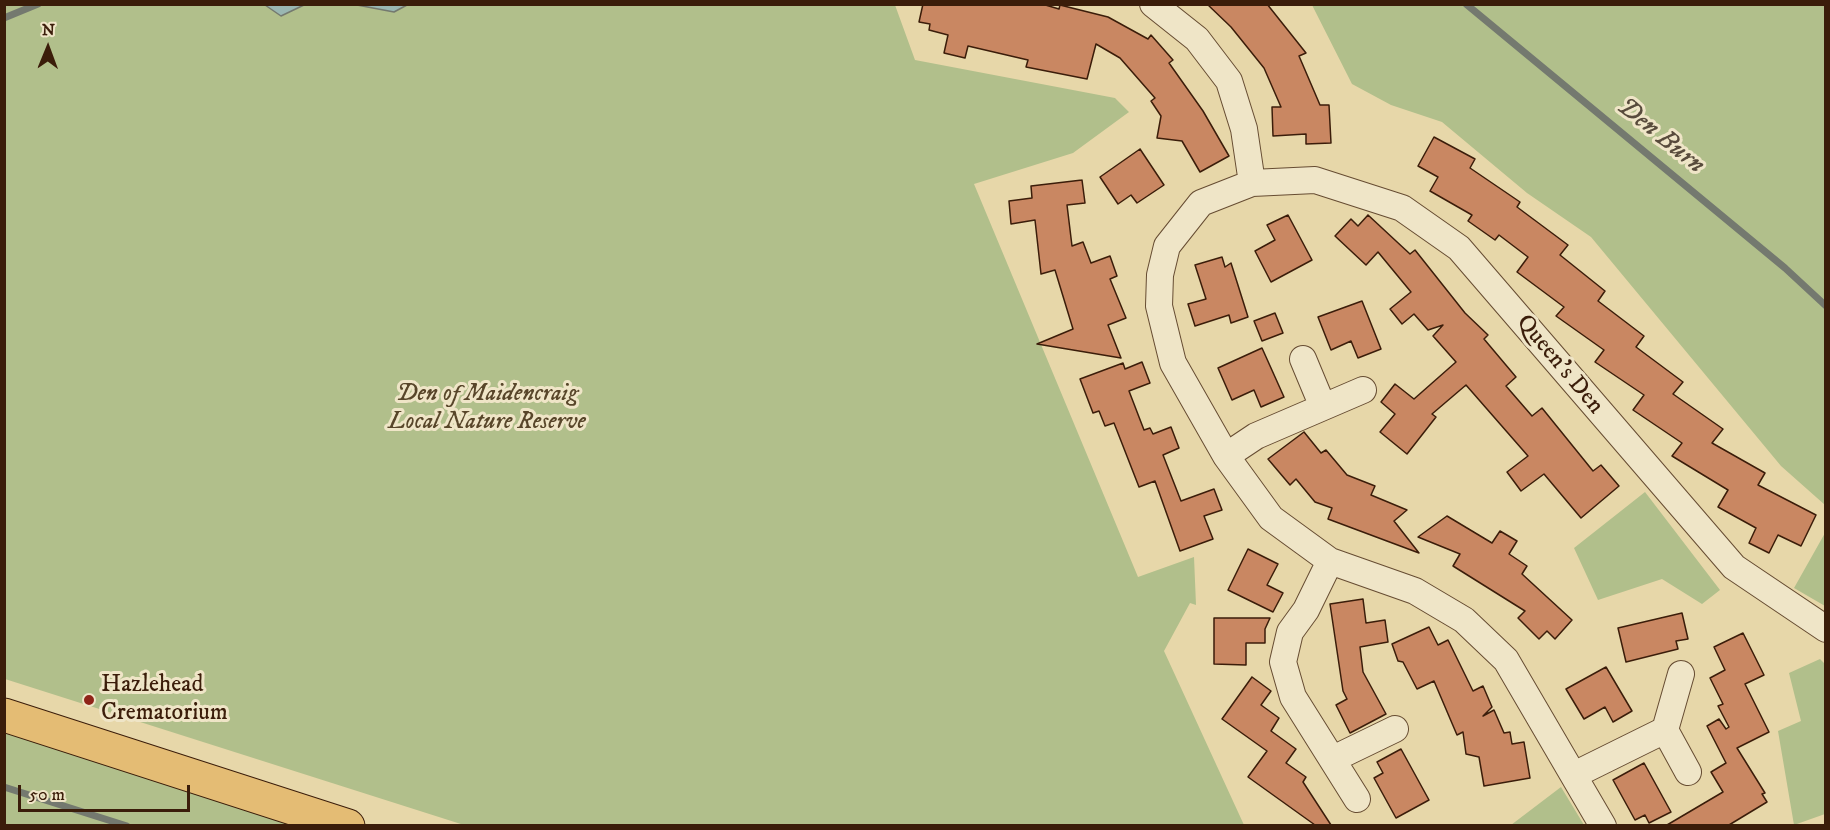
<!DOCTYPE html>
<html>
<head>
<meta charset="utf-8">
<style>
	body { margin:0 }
	#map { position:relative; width:1830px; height:830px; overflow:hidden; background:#e7d7a9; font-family:"IM FELL DW Pica",serif }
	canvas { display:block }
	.frame { position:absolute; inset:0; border:6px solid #3b1d0a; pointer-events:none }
	.north { position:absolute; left:18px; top:18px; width:60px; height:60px; -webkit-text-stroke:4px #efe5c7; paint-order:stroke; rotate:1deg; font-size:16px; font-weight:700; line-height:24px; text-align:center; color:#3b1d0a }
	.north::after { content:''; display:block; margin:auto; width:21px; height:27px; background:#3b1d0a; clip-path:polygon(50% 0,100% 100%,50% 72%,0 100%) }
	.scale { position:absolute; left:18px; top:785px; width:172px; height:27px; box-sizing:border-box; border:3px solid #3b1d0a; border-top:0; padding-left:8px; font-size:18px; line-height:21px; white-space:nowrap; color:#3b1d0a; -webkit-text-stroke:4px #efe5c7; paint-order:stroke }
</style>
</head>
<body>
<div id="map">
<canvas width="1830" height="830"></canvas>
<div class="frame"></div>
<div class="north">N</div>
<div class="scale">50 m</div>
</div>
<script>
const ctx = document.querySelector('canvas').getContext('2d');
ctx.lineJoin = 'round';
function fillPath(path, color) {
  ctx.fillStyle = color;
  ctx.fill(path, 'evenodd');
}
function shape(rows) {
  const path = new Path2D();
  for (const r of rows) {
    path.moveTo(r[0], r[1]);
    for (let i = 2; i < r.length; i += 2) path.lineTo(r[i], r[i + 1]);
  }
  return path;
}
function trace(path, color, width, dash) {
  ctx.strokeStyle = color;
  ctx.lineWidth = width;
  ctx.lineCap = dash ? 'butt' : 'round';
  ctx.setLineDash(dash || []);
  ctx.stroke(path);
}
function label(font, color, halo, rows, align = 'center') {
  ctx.font = font + ' "IM FELL DW Pica",serif';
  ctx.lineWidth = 6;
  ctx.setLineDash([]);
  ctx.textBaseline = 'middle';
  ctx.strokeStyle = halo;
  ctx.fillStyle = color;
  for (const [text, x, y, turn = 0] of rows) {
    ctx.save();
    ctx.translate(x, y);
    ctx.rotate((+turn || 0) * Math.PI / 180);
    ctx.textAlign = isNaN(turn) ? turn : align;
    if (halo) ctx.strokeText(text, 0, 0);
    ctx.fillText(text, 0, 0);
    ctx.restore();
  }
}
fillPath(shape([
	[5,5,895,5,915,60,1115,98,1129,112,1073,153,974,184,1138,577,1194,557,1196,605,1190,603,1164,651,1244,825,464,825,5,679],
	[1312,5,1825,5,1825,505,1781,466,1591,237,1527,193,1442,122,1391,105,1352,84],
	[1645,492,1720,590,1702,604,1662,579,1598,600,1574,548],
	[1825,533,1825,606,1794,588],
	[1820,659,1826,665,1825,814,1794,825,1778,731,1801,721,1789,673],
	[5,732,301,825,5,825],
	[1561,787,1584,825,1511,825]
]), '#b1bf8b');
const water = shape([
	[265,5,304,5,281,16,265,5],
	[357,5,407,4,407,5,394,12,357,5]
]);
fillPath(water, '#9ab7b2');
trace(water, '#74796f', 1.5);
trace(shape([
	[1466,4,1785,268,1826,306],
	[4,18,38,4],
	[4,787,127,826]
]), '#74796f', 7);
const building = shape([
	[923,4,1042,4,1059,9,1060,5,1108,17,1148,39,1151,35,1173,60,1169,63,1203,111,1229,156,1200,172,1182,141,1157,138,1161,116,1151,101,1155,98,1120,58,1096,44,1087,79,1026,67,1028,60,968,46,965,58,944,53,948,35,929,30,930,24,919,22,923,4],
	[1207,4,1267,4,1306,53,1299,56,1320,105,1329,105,1331,143,1306,144,1306,134,1273,136,1272,107,1281,107,1264,68,1231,27,1207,4],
	[1434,137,1475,159,1470,168,1520,202,1517,207,1568,245,1560,255,1605,291,1598,301,1644,336,1636,347,1683,382,1673,394,1723,429,1712,443,1765,473,1758,485,1816,515,1801,546,1778,535,1769,553,1749,543,1756,528,1718,507,1728,490,1672,456,1682,443,1633,410,1644,395,1595,362,1604,350,1556,316,1564,307,1517,272,1528,257,1499,235,1495,240,1468,221,1472,215,1430,191,1438,177,1418,166,1434,137],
	[1140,149,1164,185,1137,203,1131,195,1118,204,1100,177,1140,149],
	[1082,180,1085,203,1067,205,1072,246,1083,242,1091,263,1110,256,1117,276,1110,279,1126,318,1108,325,1121,358,1037,344,1073,329,1055,270,1041,274,1035,220,1011,224,1009,201,1032,198,1031,186,1082,180],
	[1288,215,1312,260,1271,282,1255,251,1275,240,1267,225,1288,215],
	[1368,215,1410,254,1415,250,1465,313,1488,335,1484,339,1516,377,1506,386,1532,416,1542,408,1593,471,1601,465,1619,486,1581,518,1544,474,1521,491,1507,472,1528,456,1466,385,1432,414,1436,417,1407,454,1380,432,1395,414,1381,402,1395,384,1414,399,1456,362,1433,336,1443,325,1428,330,1414,314,1402,324,1390,309,1411,292,1378,252,1366,265,1335,236,1351,219,1358,226,1368,215],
	[1222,257,1225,267,1231,263,1248,317,1231,323,1229,315,1195,326,1188,304,1206,299,1195,265,1222,257],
	[1362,301,1381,349,1358,358,1351,341,1331,350,1318,317,1362,301],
	[1275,313,1283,333,1262,341,1254,321,1275,313],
	[1262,348,1284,397,1261,407,1254,390,1232,400,1218,368,1262,348],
	[1142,362,1150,383,1129,391,1144,430,1150,428,1153,434,1171,427,1179,448,1163,455,1181,501,1214,489,1222,510,1204,516,1213,539,1180,551,1155,481,1139,487,1114,423,1105,426,1099,411,1093,413,1080,379,1123,363,1125,369,1142,362],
	[1304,432,1321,453,1326,450,1347,475,1375,486,1371,495,1407,510,1394,521,1419,553,1328,519,1332,508,1315,502,1296,479,1290,485,1268,459,1304,432],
	[1447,516,1492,543,1500,531,1517,541,1509,554,1527,566,1522,574,1572,620,1555,639,1547,631,1539,639,1518,618,1525,611,1453,566,1460,554,1418,537,1447,516],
	[1248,549,1278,564,1267,585,1283,593,1273,612,1228,590,1248,549],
	[1363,599,1366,623,1385,620,1388,642,1360,647,1363,672,1386,714,1350,733,1336,705,1347,699,1343,691,1330,604,1363,599],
	[1682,613,1688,639,1676,641,1678,649,1626,662,1618,628,1682,613],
	[1214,618,1270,618,1265,629,1265,643,1246,643,1246,665,1214,664,1214,618],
	[1429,627,1438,645,1448,640,1473,691,1483,686,1492,707,1483,716,1494,710,1504,733,1510,732,1512,744,1524,742,1530,778,1484,786,1479,757,1466,754,1463,732,1457,735,1434,681,1417,689,1403,662,1398,661,1392,644,1429,627],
	[1743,633,1764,675,1745,684,1769,732,1737,748,1765,793,1762,794,1767,802,1729,825,1667,825,1723,792,1711,772,1726,763,1707,726,1719,719,1726,729,1729,727,1718,706,1723,704,1710,678,1725,670,1714,647,1743,633],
	[1606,667,1632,711,1613,722,1605,707,1584,719,1566,689,1606,667],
	[1252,677,1271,691,1261,705,1279,718,1271,731,1296,749,1286,763,1306,777,1303,782,1331,825,1315,825,1248,777,1267,751,1222,719,1252,677],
	[1401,749,1429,800,1396,818,1374,778,1383,773,1377,762,1401,749],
	[1644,763,1671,812,1649,823,1645,815,1635,820,1613,780,1644,763]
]);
fillPath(building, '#c98762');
trace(building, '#3b1d0a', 1.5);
const minor = shape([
	[1153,4,1197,39,1229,81,1244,129,1252,183],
	[1303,359,1323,407],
	[1226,456,1256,436,1363,390],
	[1330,561,1306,610,1290,632,1283,662,1293,697,1357,799],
	[1665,730,1688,772],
	[1333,759,1395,729],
	[1574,775,1665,730,1681,674],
	[1603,826,1506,660,1464,620,1415,591,1330,561,1271,518,1226,456,1173,363,1159,306,1160,275,1167,246,1201,203,1252,183,1315,180,1402,208,1459,248,1734,567,1826,629]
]);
const major = shape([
	[4,715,348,826]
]);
trace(minor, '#664c32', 28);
trace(major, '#3b1d0a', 35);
trace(minor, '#efe5c7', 26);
trace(major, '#e4bc74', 33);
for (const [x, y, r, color] of [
	[89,700,6,"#8f2418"]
]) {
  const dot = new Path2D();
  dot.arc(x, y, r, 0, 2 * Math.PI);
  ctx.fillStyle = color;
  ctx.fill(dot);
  trace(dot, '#efe5c7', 2);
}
label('24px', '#3b1d0a', '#efe5c7', [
	["Queen's Den",1559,365,50]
]);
label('italic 24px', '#58462a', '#efe5c7', [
	["Den of Maidencraig",487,395],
	["Local Nature Reserve",487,423]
]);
label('24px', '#3b1d0a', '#efe5c7', [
	["Hazlehead",101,686],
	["Crematorium",101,714]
], 'left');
label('italic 26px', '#584b3c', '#efe5c7', [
	["Den Burn",1660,137,39]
]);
</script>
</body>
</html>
